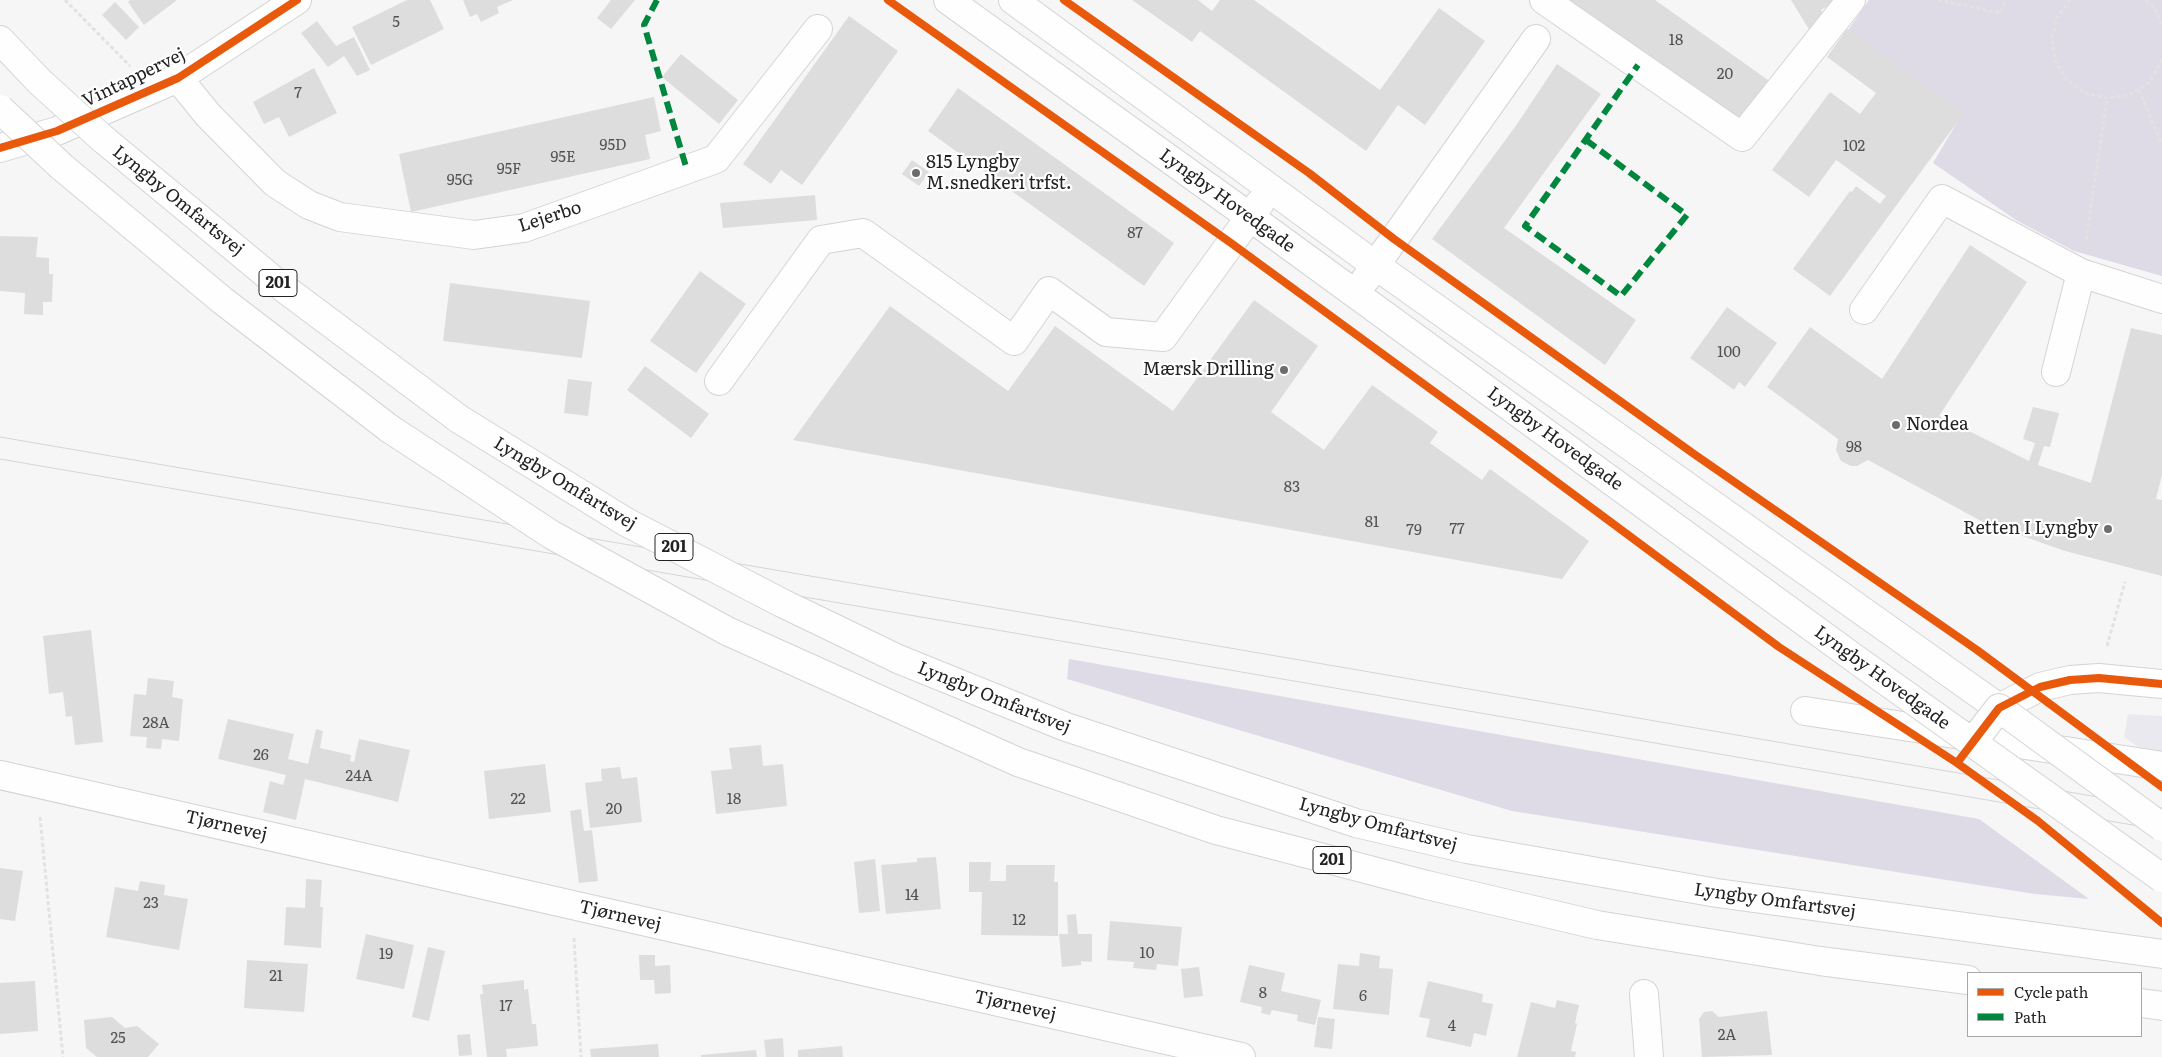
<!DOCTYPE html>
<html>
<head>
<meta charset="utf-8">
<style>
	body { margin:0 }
	#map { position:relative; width:2162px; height:1057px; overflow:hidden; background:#f6f6f7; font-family:Literata,serif }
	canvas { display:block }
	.legend { position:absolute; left:1967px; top:972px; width:175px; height:65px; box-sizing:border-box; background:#fff; border:1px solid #a7a7a7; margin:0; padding:6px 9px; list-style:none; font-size:15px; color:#232324 }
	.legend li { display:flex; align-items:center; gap:10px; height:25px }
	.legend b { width:25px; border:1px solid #a7a7a7 }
</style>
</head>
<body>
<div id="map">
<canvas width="2162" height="1057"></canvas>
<ul class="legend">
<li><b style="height:6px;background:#e8590c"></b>Cycle path</li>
<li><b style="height:6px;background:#00873e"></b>Path</li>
</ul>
</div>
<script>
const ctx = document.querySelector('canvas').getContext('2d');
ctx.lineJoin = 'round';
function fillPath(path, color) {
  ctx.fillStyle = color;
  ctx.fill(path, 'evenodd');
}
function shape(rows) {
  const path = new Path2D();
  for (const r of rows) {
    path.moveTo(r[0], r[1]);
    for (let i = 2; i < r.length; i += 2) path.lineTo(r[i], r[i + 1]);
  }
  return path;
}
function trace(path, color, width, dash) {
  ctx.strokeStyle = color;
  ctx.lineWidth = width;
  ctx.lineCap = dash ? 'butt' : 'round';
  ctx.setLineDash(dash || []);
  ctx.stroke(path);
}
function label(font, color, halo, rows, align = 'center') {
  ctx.font = font + ' Literata,serif';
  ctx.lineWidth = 4.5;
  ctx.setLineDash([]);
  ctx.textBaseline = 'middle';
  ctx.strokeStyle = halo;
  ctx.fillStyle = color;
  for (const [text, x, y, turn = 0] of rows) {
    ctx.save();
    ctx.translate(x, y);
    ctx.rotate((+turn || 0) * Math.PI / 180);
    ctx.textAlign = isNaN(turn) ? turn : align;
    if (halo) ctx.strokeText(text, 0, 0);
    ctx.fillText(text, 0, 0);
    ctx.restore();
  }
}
fillPath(shape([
	[2128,714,2162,716,2162,764,2124,737]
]), '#ebe9f0');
fillPath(shape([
	[1869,0,2162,0,2162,276,2074,251,2016,220,1933,163,1962,114,1848,30],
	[1069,659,1979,819,2089,899,2035,894,1512,811,1067,679]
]), '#dedae6');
fillPath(shape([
	[130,0,177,0,144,25,128,2],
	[407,0,430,0,444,29,371,65,352,27],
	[463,0,513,0,497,7,499,13,481,22,477,14,470,17],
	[611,0,635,0,611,29,597,18],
	[1132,0,1198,0,1212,11,1220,0,1254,0,1380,90,1439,8,1485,41,1425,125,1398,105,1366,151,1200,31,1192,42],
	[1568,0,1655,0,1768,80,1742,122],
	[1791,0,1838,0,1821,10,1826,18,1810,31],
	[115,2,139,27,126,40,102,15],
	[849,16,898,51,802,185,781,170,771,184,743,164],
	[317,21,336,46,354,37,370,70,357,76,344,56,328,67,301,33],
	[1847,29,1964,113,1830,296,1793,269,1850,191,1852,192,1856,186,1880,204,1886,196,1836,160,1809,197,1772,170,1830,92,1860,114,1876,93,1827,57],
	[681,54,738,100,719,124,662,77],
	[1557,64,1601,94,1504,228,1636,320,1605,365,1432,239,1515,127],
	[314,68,337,113,289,137,279,117,264,124,253,102],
	[958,88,1174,243,1144,286,928,131],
	[654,97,661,131,645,135,650,159,411,212,399,154],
	[912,160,929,172,919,186,902,174],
	[815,195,817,220,723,228,720,203],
	[0,236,38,237,36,257,49,258,49,274,53,274,52,302,43,302,43,315,24,314,25,293,0,291],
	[1970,245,2027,282,1939,416,2029,461,2035,443,2023,439,2033,407,2059,413,2050,447,2044,446,2038,465,2091,483,2131,328,2162,335,2162,475,2156,499,2162,500,2162,576,2065,551,1983,522,1868,460,1857,466,1851,466,1841,461,1836,450,1838,439,1767,387,1810,327,1882,379],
	[700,271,746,304,696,373,650,341],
	[450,283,590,301,582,358,443,341],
	[1254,300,1318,346,1271,412,1324,450,1372,385,1438,432,1430,443,1482,480,1490,469,1589,541,1562,579,793,440,890,306,1008,391,1055,326,1173,411],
	[1727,307,1777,343,1745,387,1739,382,1734,390,1690,358],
	[645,366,709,414,691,438,627,390],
	[568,379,592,382,588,416,564,413],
	[91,630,103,742,75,745,72,716,66,717,63,692,49,694,43,636],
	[148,678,174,681,172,697,183,699,179,741,162,739,161,749,146,748,147,737,130,736,134,694,146,695],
	[228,719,294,734,288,759,308,764,316,729,323,731,320,748,351,755,350,761,354,762,359,739,410,750,398,802,305,779,296,820,263,812,270,781,283,785,286,775,218,759],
	[761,745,763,766,783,764,787,806,716,814,711,771,732,769,729,748],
	[545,764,551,812,489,819,484,771],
	[620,767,622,779,637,777,642,822,590,828,585,783,602,781,601,769],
	[581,809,584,831,592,830,598,881,579,883,570,811],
	[936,857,941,909,886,914,881,865,917,862,917,858],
	[875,859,880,911,859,913,854,862],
	[969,862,991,862,990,881,1006,881,1006,865,1055,865,1054,882,1058,882,1058,936,981,935,982,892,969,892],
	[0,868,23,871,15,921,0,919],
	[306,879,322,880,320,907,323,907,321,948,284,945,286,907,305,908],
	[140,881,165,885,164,895,188,899,179,950,106,937,115,887,138,891],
	[1076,914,1078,934,1092,934,1092,962,1081,961,1081,965,1062,967,1059,934,1068,934,1067,915],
	[1110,921,1182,927,1178,966,1157,964,1156,970,1133,968,1134,962,1107,960],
	[366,934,414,945,404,989,356,979],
	[428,947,445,951,429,1021,412,1017],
	[1360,953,1380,956,1379,968,1393,969,1389,1015,1333,1009,1338,964,1359,966],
	[639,955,655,955,655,966,670,965,671,993,655,994,654,980,640,980],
	[247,960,308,964,304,1012,244,1008],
	[1249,965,1285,973,1281,991,1321,1000,1315,1025,1297,1021,1298,1015,1272,1010,1270,1015,1261,1013,1262,1007,1240,1002],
	[1199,967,1203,996,1184,998,1181,969],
	[524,980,524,990,528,989,532,1024,536,1024,538,1046,506,1049,507,1057,487,1057,480,994,483,994,482,985],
	[35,981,38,1031,0,1034,0,983],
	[1428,981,1483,994,1482,1002,1493,1004,1486,1036,1474,1033,1471,1047,1426,1037,1430,1019,1419,1017],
	[1557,1000,1579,1005,1575,1023,1577,1024,1571,1051,1576,1052,1575,1057,1517,1057,1531,1002,1555,1008],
	[1712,1011,1719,1017,1767,1011,1772,1055,1702,1057,1699,1019,1704,1012],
	[112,1017,125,1028,137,1026,159,1044,148,1057,97,1057,86,1048,84,1020],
	[1318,1017,1335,1019,1332,1049,1314,1047],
	[470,1034,472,1055,459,1056,457,1035],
	[783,1038,784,1057,766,1057,764,1040],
	[658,1044,659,1057,591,1057,590,1049],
	[842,1046,843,1057,798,1057,798,1050],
	[756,1050,757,1057,701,1057,701,1055]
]), '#ddddde');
const minor = shape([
	[948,0,1250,217,1861,663],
	[1013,0,1375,265,1999,708,2040,687,2070,680,2099,678,2162,684],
	[1544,0,1742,137,1851,0],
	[178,78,208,115,275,183,309,205,340,217,474,235,524,228,716,159,818,29],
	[0,148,57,131,178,78,297,0],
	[1365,280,1536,39],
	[1864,310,1942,199,2081,273,2162,299],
	[2056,372,2081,273],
	[719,381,821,240,863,233,1014,341,1049,291,1106,332,1163,337,1260,203],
	[1805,711,2162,766],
	[0,775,1241,1057],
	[1644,994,1649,1057]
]);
const highway = shape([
	[0,40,40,82],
	[103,139,277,283,459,419],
	[62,167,223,301,390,429],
	[727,631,1018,762,1216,830,1427,885,1597,925,1820,961,1968,980],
	[898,659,1066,727,1356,823,1467,849,1717,893,2162,954],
	[2141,1003,2162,1006]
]);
trace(minor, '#d4d4d4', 30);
trace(highway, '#d4d4d4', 30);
trace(shape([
	[65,0,130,66],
	[1938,0,2000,13,2006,0],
	[2070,0,2058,16,2052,38,2055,61,2067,80,2085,93,2107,98,2124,96,2139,90,2151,80,2162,59],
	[2146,0,2154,7,2162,24],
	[2139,90,2162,144],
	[2086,240,2107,98],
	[2107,646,2125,582],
	[40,817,63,1057],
	[574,938,581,1057]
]), '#e2e2e3', 3, [4, 2.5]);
trace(minor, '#fefefe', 28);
trace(highway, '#fefefe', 28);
trace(shape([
	[0,437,2162,808],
	[0,459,2162,830]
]), '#d5d5d6', 1);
const minorBridge = shape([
	[1861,663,2162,878],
	[1972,743,1999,708,2162,827]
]);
const highwayBridge = shape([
	[40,82,103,139],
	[0,109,62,167],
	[459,419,626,522,782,603,898,659],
	[390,429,552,535,727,631]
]);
trace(minorBridge, '#d4d4d4', 30, []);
trace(highwayBridge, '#d4d4d4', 30, []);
trace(minorBridge, '#fefefe', 28);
trace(highwayBridge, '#fefefe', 28);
trace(shape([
	[657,0,644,25,687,170],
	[1586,140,1687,215,1621,296,1525,226,1638,65]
]), '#00873e', 6, [12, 6]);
trace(shape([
	[888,0,1231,243,1503,442,1779,647,1957,763,2038,821,2162,923],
	[1064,0,1309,173,1394,239,1694,454,1977,650,2162,787],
	[0,148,57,131,178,78,297,0],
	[1957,763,1999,708,2040,687,2070,680,2099,678,2162,684]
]), '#e8590c', 8);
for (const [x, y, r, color] of [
	[916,173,5,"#6d6d6e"],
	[1284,370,5,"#6d6d6e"],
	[1896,425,5,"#6d6d6e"],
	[2108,529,5,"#6d6d6e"]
]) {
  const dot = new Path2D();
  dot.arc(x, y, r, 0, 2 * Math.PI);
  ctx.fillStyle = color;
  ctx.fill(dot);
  trace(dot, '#fff', 2);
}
label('15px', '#525252', null, [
	["5",396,23],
	["18",1676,41],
	["20",1725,75],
	["7",298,94],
	["95D",613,146],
	["102",1854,147],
	["95E",563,158],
	["95F",509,170],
	["95G",460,181],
	["87",1135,234],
	["100",1729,353],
	["98",1854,448],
	["83",1292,488],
	["81",1372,523],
	["77",1457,530],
	["79",1414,531],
	["28A",156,724],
	["26",261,756],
	["24A",359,777],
	["22",518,800],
	["18",734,800],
	["20",614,810],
	["14",912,896],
	["23",151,904],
	["12",1019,921],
	["10",1147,954],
	["19",386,955],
	["21",276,977],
	["8",1263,994],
	["6",1363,997],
	["17",506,1007],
	["4",1452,1027],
	["2A",1727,1036],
	["25",118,1039]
]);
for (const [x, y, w] of [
	[278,283,38],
	[674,547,38],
	[1332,860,38]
]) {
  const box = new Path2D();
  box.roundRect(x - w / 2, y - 13.5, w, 27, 4);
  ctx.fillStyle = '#fff';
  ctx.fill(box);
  trace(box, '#232324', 1);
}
label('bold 16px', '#232324', null, [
	["201",278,283],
	["201",674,547],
	["201",1332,860]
]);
label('18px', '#232324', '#fff', [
	["Vintappervej",134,78,-26],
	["Lyngby Omfartsvej",178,201,39],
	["Lyngby Hovedgade",1227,201,36],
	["Lejerbo",550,217,-18],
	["Lyngby Hovedgade",1555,439,36],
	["Lyngby Omfartsvej",565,484,31],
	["Lyngby Hovedgade",1882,678,36],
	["Lyngby Omfartsvej",994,698,22],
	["Lyngby Omfartsvej",1378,825,15],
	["Tjørnevej",226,826,13],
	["Lyngby Omfartsvej",1775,901,8],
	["Tjørnevej",620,916,13],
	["Tjørnevej",1015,1006,13]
]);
label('18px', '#232324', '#fff', [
	["815 Lyngby",926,163],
	["M.snedkeri trfst.",926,184],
	["Mærsk Drilling",1274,370,"right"],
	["Nordea",1906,425],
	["Retten I Lyngby",2098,529,"right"]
], 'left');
</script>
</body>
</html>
